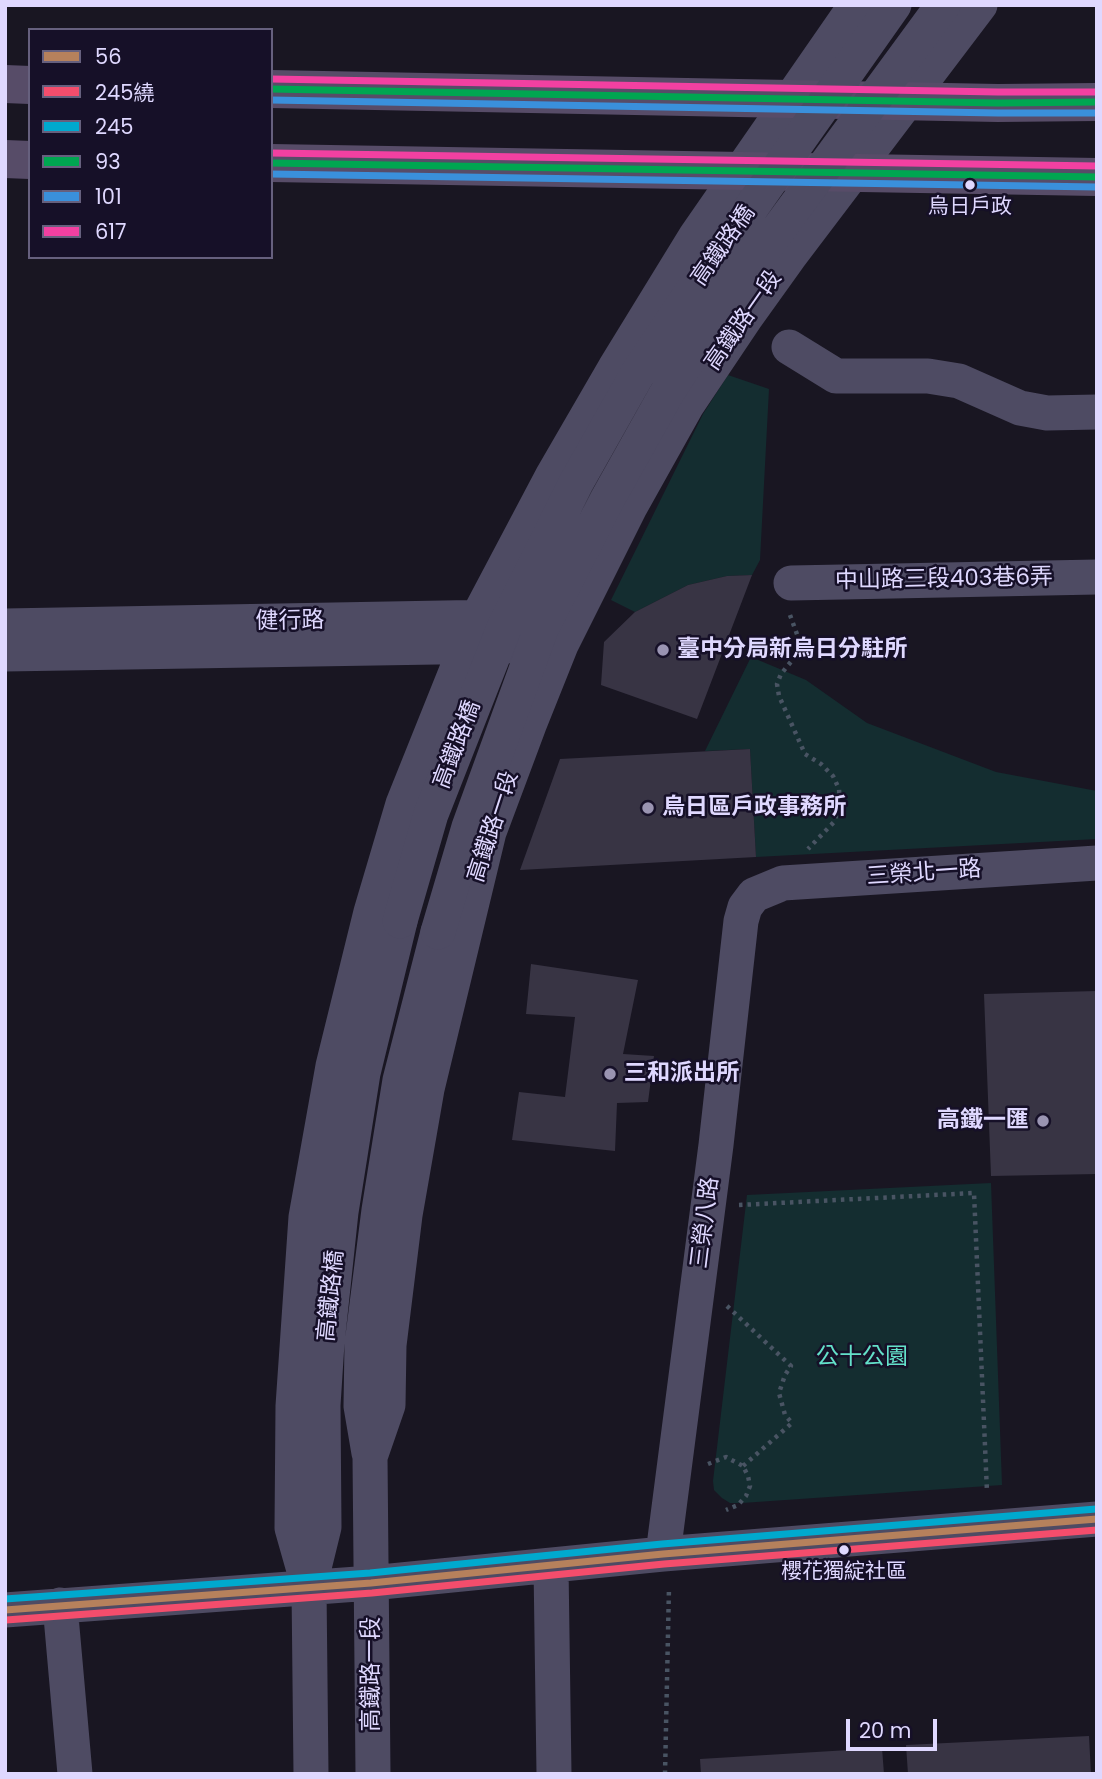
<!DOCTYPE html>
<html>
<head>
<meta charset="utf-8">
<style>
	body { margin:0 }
	#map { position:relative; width:1102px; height:1779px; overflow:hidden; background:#191622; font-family:Poppins,"Noto Sans TC",sans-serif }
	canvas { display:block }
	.frame { position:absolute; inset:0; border:7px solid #dfd8ff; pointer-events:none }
	.legend { position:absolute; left:28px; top:28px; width:245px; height:231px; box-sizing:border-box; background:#161028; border:2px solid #66607e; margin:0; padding:9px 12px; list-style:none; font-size:21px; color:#dfd8ff }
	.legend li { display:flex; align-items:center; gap:14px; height:35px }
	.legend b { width:35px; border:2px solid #66607e }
	.scale { position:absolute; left:846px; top:1719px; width:91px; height:32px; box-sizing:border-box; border:4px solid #dfd8ff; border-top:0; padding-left:9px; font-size:21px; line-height:24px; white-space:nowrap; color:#dfd8ff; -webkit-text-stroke:5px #161028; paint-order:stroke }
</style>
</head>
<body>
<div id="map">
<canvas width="1102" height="1779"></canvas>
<div class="frame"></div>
<ul class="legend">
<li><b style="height:9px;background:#b6815c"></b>56</li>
<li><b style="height:9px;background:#f44d6c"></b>245繞</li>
<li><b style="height:9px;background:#00a9ce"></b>245</li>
<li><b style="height:9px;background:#00a651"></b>93</li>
<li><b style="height:9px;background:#3a90db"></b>101</li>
<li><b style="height:9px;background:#f240a1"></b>617</li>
</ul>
<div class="scale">20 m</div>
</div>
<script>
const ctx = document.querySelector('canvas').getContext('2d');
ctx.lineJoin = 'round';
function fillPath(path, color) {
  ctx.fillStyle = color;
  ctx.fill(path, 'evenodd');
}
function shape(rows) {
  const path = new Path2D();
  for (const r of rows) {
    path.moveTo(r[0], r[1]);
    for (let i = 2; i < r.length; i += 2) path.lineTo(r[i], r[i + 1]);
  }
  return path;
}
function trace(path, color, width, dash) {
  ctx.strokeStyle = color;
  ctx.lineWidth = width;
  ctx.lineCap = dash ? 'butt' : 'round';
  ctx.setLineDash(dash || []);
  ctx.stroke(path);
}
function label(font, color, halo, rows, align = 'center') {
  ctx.font = font + ' Poppins,"Noto Sans TC",sans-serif';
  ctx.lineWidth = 5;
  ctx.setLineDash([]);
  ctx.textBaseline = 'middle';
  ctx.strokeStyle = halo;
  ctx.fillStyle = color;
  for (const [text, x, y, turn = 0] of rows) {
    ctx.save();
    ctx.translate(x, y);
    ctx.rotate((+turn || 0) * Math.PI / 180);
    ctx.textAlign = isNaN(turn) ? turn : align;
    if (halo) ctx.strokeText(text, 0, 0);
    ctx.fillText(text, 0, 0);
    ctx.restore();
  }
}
fillPath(shape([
	[728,375,769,389,760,560,752,575,727,576,688,585,635,612,611,600,703,414],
	[751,657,806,680,867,723,996,772,1097,791,1097,839,756,857,750,749,705,751],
	[991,1183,1002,1485,742,1503,730,1503,722,1498,714,1490,713,1481,747,1195]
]), '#142d30');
fillPath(shape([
	[752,575,697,719,601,685,604,642,635,612,688,585,727,576],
	[750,749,756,857,520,870,560,759],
	[531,964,638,980,623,1054,654,1056,648,1102,617,1103,615,1151,512,1140,519,1092,565,1097,575,1017,526,1014],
	[1097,991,1097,1174,991,1176,984,994],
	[1089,1736,1091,1774,908,1774,906,1745],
	[882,1748,884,1774,701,1774,700,1759]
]), '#383444');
trace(shape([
	[790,615,798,637,798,653,781,674,777,684,779,696,805,754,821,764,833,776,839,789,840,805,834,822,808,849],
	[739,1205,974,1193,987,1492],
	[727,1306,791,1366,785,1375,779,1393,785,1415,792,1423,743,1466],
	[708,1464,726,1457,743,1466,748,1476,750,1486,746,1496,738,1505,726,1510],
	[665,1774,669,1587]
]), '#495463', 4.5, [3.5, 5]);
trace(shape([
	[789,347,836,376,928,376,959,381,1020,408,1047,413,1097,412],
	[791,583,1097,577],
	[5,626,498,617],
	[5,654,561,645],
	[369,1453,361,1406,362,1344,379,1210,400,1080,438,932],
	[663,1554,716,1145,741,921,745,907,754,895,783,883,1097,863],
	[551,1566,554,1774],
	[310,1584,324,1527,323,1405,327,1343,341,1212,363,1073,400,921],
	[60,1605,75,1774],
	[5,1610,371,1583,663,1554,1097,1519],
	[311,1774,309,1588,292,1528,293,1406,306,1217,333,1066,371,912,403,804,478,617,553,475,615,368,696,236,856,5],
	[373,1774,370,1457,388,1405,389,1345,405,1215,427,1089,489,832,529,725,561,645,630,507,687,405,746,317,789,257,980,5]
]), '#4e4b63', 35);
trace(shape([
	[5,84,30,85],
	[271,89,998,103,1097,102],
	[5,159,30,160],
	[271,163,1097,177]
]), '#574c68', 38);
trace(shape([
	[400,921,431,814,504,628,576,483,638,373,698,283,894,5],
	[438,932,469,827,541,629,608,498,668,391,726,301,943,5]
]), '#4e4b63', 35);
trace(shape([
	[5,1610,371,1583,663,1554,1097,1519]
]), '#b6815c', 7);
trace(shape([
	[6,1620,372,1593,664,1564,1097,1530]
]), '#f44d6c', 7);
trace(shape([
	[5,1599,370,1573,662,1544,1096,1509]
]), '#00a9ce', 7);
trace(shape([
	[271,89,998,103,1097,102],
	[271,163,1097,177]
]), '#00a651', 7);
trace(shape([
	[271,100,998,113,1097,113],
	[271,174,1097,187]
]), '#3a90db', 7);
trace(shape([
	[271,79,998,92,1097,92],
	[271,153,1097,166]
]), '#f240a1', 7);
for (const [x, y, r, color] of [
	[970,185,6,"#dfd8ff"],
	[663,650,7,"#9a94b2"],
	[648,808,7,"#9a94b2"],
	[610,1074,7,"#9a94b2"],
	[1043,1121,7,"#9a94b2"],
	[844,1550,6,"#dfd8ff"]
]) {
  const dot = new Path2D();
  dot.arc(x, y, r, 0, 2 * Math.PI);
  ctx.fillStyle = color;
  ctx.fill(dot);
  trace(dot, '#161028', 2.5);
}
label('21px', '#dfd8ff', '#161028', [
	["烏日戶政",970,208],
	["櫻花獨綻社區",844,1573]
]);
label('23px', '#dfd8ff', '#161028', [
	["高鐵路橋",724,246,-55],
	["高鐵路一段",744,321,-55],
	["中山路三段403巷6弄",944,580,-1],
	["健行路",290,622,-1],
	["高鐵路橋",458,745,-69],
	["高鐵路一段",494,827,-72],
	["三榮北一路",924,874,-4],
	["三榮八路",706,1223,-83],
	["高鐵路橋",332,1296,-84],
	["高鐵路一段",372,1674,-90]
]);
label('bold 23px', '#dfd8ff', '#161028', [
	["臺中分局新烏日分駐所",677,650],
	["烏日區戶政事務所",662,808],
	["三和派出所",624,1074],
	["高鐵一匯",1029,1121,"right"]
], 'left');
label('23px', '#63e0c9', '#161028', [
	["公十公園",862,1358]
]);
</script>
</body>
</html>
